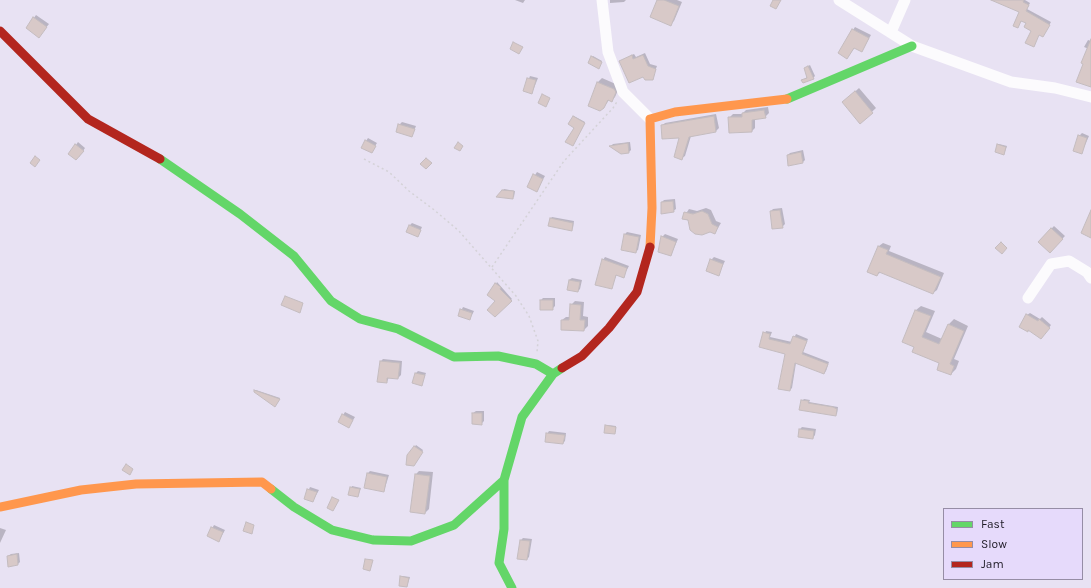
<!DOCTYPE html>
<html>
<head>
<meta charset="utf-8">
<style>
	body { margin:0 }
	#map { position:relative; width:1091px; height:588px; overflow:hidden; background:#e8e2f3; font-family:Karla,sans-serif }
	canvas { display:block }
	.legend { position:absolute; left:943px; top:508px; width:140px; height:72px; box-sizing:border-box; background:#e6dafb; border:1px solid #968da5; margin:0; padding:5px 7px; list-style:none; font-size:12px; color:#1e1a25 }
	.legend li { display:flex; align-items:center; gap:8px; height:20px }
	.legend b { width:20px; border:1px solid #968da5 }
</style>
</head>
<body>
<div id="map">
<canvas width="1091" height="588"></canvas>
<ul class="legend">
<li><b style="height:5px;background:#63d668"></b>Fast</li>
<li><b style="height:5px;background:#ff974d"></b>Slow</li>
<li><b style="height:5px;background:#b3261e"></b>Jam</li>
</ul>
</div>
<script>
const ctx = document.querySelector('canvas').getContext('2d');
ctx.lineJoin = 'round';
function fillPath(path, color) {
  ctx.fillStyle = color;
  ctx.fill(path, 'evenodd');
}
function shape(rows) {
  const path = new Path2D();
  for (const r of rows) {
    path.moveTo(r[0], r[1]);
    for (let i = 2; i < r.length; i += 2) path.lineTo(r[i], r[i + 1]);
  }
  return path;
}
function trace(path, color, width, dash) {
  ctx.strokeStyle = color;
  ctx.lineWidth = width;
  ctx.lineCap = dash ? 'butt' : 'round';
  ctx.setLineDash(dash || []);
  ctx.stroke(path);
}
fillPath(shape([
	[515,0,525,0,523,3],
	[610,0,626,0,624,2,610,3],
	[658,0,677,0,682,2,674,21,670,24],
	[1003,0,1025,0,1030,3,1027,9,1051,22,1044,34,1039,34,1033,46,1032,30,1028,23,1022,20,1018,26,1020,11],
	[36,15,49,24,41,34,27,28],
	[855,27,871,35,862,51,855,47,847,58,853,30],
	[1088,40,1091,41,1091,86,1089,49,1084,47],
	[645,53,650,64,657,66,652,79,620,61,634,54,636,57],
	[593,56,602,61,599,67,592,57],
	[810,65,815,76,813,78,803,80,807,77,805,68],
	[530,76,538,78,532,93,524,91],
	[602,78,618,85,619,88,615,97,611,101,609,100,604,107,589,105,598,82],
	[859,88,876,108,861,122,847,99],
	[768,107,769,113,765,117,755,119,755,128,752,131,729,118,733,114,742,114,746,110],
	[716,114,719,128,716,131,691,136,685,156,682,158,680,137,662,126,665,123],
	[574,116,585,122,573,144,576,127],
	[402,122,416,126,412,136,399,125],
	[1082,133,1089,136,1082,152,1079,136],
	[368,138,377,143,371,152,366,141],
	[78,142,85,148,79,157,76,145],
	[630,142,631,150,629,152,621,153,611,146,613,144],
	[999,144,1007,146,1004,154,998,145],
	[803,150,805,160,803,162,788,155,790,153],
	[537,172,545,176,537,190,528,186],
	[504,189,515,191,514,197,498,196],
	[675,199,676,209,673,211,662,202,664,200],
	[706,208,711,210,716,221,721,223,715,233,683,218,689,209,697,211],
	[782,208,785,224,782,227,771,211,773,209],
	[552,217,574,221,573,228,571,230,551,218],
	[412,223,422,227,418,236,410,225],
	[1054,226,1065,236,1050,251,1039,242],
	[627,232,641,235,638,250,635,252,625,234],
	[665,234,678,239,671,255,662,237],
	[883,243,891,246,889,251,944,273,937,290,933,293,881,272,877,275,868,272,879,246],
	[605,257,629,266,623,277,617,274,611,288,603,260],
	[714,257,725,261,718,275,711,260],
	[572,278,582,280,580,289,578,291,568,289,569,280],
	[497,282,512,299,495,315,497,301,496,284],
	[543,298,555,298,555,306,552,309,541,300],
	[575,301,584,302,583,316,588,317,588,326,584,330,562,320,566,317,570,317,571,305],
	[921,306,935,311,926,332,942,339,949,324,954,319,968,326,954,359,959,361,956,369,951,374,940,363,915,346,916,310],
	[463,307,474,311,470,319,459,315],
	[1030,313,1040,319,1042,317,1051,325,1043,336,1027,315],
	[766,331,772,332,770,337,792,342,796,334,808,339,803,352,829,362,826,371,824,373,796,363,792,388,790,390,786,353,760,346],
	[383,359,402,361,401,375,398,378,389,377,387,382,380,362],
	[418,371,426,373,422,384,416,373],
	[256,390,280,398,276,405,255,392],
	[804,399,810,400,809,402,838,407,837,414,835,415,802,401],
	[476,411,484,411,484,421,481,424,473,413],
	[345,412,355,417,349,427,343,415],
	[607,425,616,426,616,432,606,426],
	[802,427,816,429,815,435,813,438,800,429],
	[549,431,566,433,565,441,563,443,547,434],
	[416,445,423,450,415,464,408,456],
	[370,471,389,475,384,491,368,473],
	[419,471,433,472,429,509,425,513,416,474],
	[352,486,361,488,358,496,349,494],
	[310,487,319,490,313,501,305,498],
	[214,525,225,530,219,541,208,536],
	[0,528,6,530,0,543],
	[523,538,532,539,529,557,527,559,521,540],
	[19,553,20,562,18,564,8,556,11,554],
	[402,576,410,577,407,586,401,577]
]), '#0003');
const building = shape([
	[657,0,664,0,679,6,671,26,650,17,657,0],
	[773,0,781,0,776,9,770,6,773,0],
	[991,0,1024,0,1023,2,1029,5,1026,11,1050,25,1043,37,1039,35,1034,47,1025,43,1031,31,1024,27,1026,23,1021,21,1018,28,1013,26,1019,12,991,0],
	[33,17,47,27,39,38,26,28,33,17],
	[852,29,869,38,862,52,854,48,847,59,838,53,852,29],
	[1091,39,1091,87,1076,82,1083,64,1081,63,1091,39],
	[513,42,523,47,519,54,510,49,513,42],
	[632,55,633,59,643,55,648,66,656,69,653,80,645,80,643,77,629,83,619,61,632,55],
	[591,56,602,62,599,69,588,63,591,56],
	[808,66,814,79,803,83,801,80,807,78,804,68,808,66],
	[527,78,536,80,532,94,523,91,527,78],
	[597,82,614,89,616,92,612,102,608,100,604,108,600,111,588,106,597,82],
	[855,91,873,113,860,124,842,102,855,91],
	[542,94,550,98,546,107,538,103,542,94],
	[764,110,766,118,752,120,752,132,729,133,728,117,742,117,742,113,764,110],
	[573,116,585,123,573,146,565,142,574,128,568,124,573,116],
	[714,116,716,132,689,137,682,160,674,157,679,138,662,139,661,125,714,116],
	[398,124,415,129,412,137,396,132,398,124],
	[1078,135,1087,138,1082,154,1073,151,1078,135],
	[365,140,376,146,372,153,361,148,365,140],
	[458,142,463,146,460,151,454,148,458,142],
	[628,143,629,153,621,154,609,146,628,143],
	[75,144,84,151,76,160,68,154,75,144],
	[997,144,1006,147,1004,155,995,152,997,144],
	[801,152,803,163,788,166,787,155,801,152],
	[35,156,40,160,35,167,30,163,35,156],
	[426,158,432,163,426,169,420,164,426,158],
	[533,174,543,179,537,192,527,187,533,174],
	[502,190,514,191,513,199,496,197,502,190],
	[673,201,674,212,661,214,661,202,673,201],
	[780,210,783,228,772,229,770,211,780,210],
	[1091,210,1091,238,1081,233,1091,210],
	[702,211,708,214,712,224,718,227,715,234,710,232,702,235,695,234,690,230,688,220,682,219,684,212,693,214,702,211],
	[550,218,573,223,572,231,548,226,550,218],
	[409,225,421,230,418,237,406,232,409,225],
	[1051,228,1063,239,1050,253,1038,242,1051,228],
	[624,234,639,237,636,253,621,250,624,234],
	[661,236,676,242,671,256,658,252,661,236],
	[1001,242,1007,248,1002,254,995,248,1001,242],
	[878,246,888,250,886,254,941,277,933,294,879,272,877,276,867,272,878,246],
	[602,259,627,268,624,278,616,275,612,289,595,285,602,259],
	[710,259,723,264,719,276,706,271,710,259],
	[569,280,580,282,578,292,567,290,569,280],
	[495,283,501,287,500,289,512,301,495,317,487,310,495,301,487,295,495,283],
	[285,296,303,303,300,313,281,305,285,296],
	[540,300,553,300,553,310,540,310,540,300],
	[570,304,581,305,580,320,585,320,584,331,561,330,561,320,569,320,570,304],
	[460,309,472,313,470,320,458,316,460,309],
	[915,310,931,316,922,337,939,344,948,324,964,331,950,364,954,366,951,375,937,370,939,363,912,352,914,347,902,342,915,310],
	[1026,314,1038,321,1039,319,1050,328,1041,339,1028,330,1028,332,1019,327,1026,314],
	[763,332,770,334,769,339,790,344,793,336,807,341,802,354,828,364,824,374,795,363,790,391,778,389,785,354,759,347,763,332],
	[380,361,400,363,398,379,387,378,387,383,377,382,380,361],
	[415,373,425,375,422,386,412,383,415,373],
	[254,390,280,399,275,407,254,392,254,390],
	[801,400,809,401,808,403,833,407,837,409,836,416,799,410,801,400],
	[472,413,482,413,482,425,472,424,472,413],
	[342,414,353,420,349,428,338,422,342,414],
	[605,425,616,427,615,434,604,433,605,425],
	[799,429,814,431,813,439,798,437,799,429],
	[546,433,565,435,563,444,545,442,546,433],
	[414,446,423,452,414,466,406,465,407,455,414,446],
	[126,464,133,469,130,475,122,470,126,464],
	[367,473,387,477,384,492,364,488,367,473],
	[415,474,430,476,425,514,410,512,415,474],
	[350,487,360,489,358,497,348,495,350,487],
	[307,489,317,492,313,502,304,499,307,489],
	[332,497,339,500,333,511,327,508,332,497],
	[246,522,254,525,252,534,243,531,246,522],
	[211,527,223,532,219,542,207,536,211,527],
	[520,540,530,541,527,560,517,559,520,540],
	[17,554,18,565,8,567,7,556,17,554],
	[365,559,373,560,370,571,363,569,365,559],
	[400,576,409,578,407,587,399,586,400,576]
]);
fillPath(building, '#d8c9c8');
trace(building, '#c4bcbf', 1);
trace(shape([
	[364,159,389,172,409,191,433,209,459,231,516,296,529,316,538,341,537,352],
	[492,267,564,161,613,108,618,100]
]), '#d4d2d7', 1.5, [2, 3]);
trace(shape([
	[602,0,608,52,623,92,650,119],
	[839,0,912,46,1011,82,1055,88,1091,97],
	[891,32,905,0],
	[1028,298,1051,264,1069,261,1087,272,1091,278]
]), '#fcfbfd', 11);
trace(shape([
	[787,99,912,46],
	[160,159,240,214,294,256,331,301,360,319,398,329,454,357,498,356,536,364,553,374],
	[271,489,294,507,332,530,373,540,411,541,454,525,504,480],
	[512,588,499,563,504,529,504,480,522,417,553,374,562,368]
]), '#63d668', 9);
trace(shape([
	[650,247,652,208,650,119,675,112,787,99],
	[0,507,81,490,136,484,262,482,271,489]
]), '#ff974d', 9);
trace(shape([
	[0,31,88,119,160,159],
	[562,368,582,356,609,328,637,292,650,247]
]), '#b3261e', 9);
</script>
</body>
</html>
